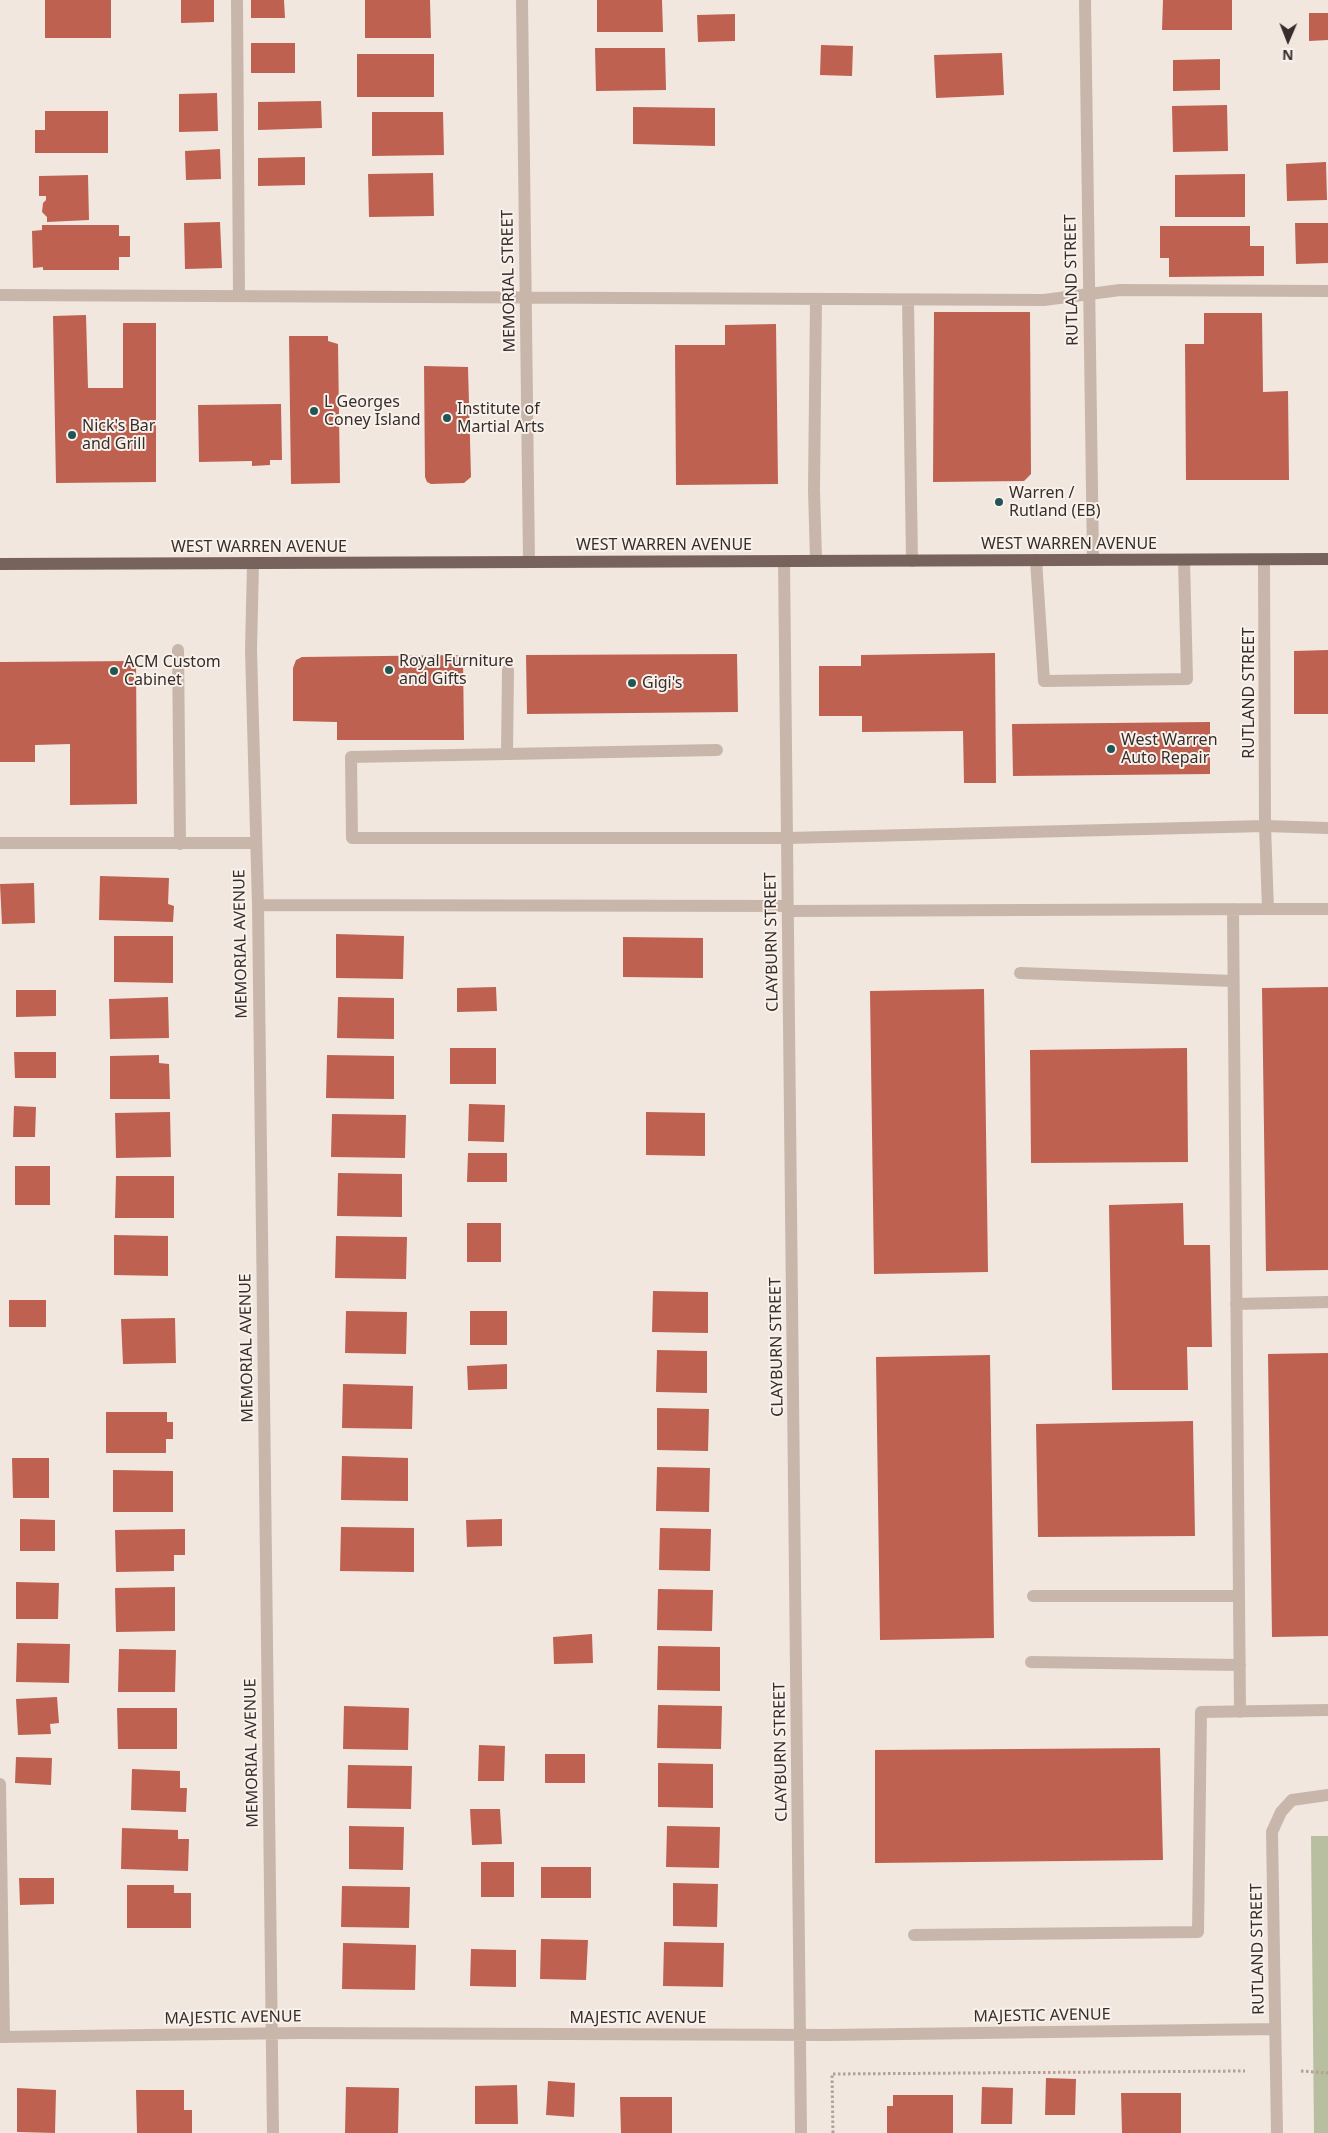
<!DOCTYPE html>
<html>
<head>
<meta charset="utf-8">
<style>
	body { margin:0 }
	#map { position:relative; width:1328px; height:2133px; overflow:hidden; background:#f1e7df; font-family:"Noto Sans",sans-serif }
	canvas { display:block }
	.north { position:absolute; left:1263px; top:15px; width:50px; height:50px; -webkit-text-stroke:4px #f9f1eb; paint-order:stroke; rotate:181deg; font-size:14px; font-weight:700; line-height:20px; text-align:center; color:#372d2a }
	.north::after { content:''; display:block; margin:auto; width:18px; height:22px; background:#372d2a; clip-path:polygon(50% 0,100% 100%,50% 72%,0 100%) }
</style>
</head>
<body>
<div id="map">
<canvas width="1328" height="2133"></canvas>
<div class="north">N</div>
</div>
<script>
const ctx = document.querySelector('canvas').getContext('2d');
ctx.lineJoin = 'round';
function fillPath(path, color) {
  ctx.fillStyle = color;
  ctx.fill(path, 'evenodd');
}
function shape(rows) {
  const path = new Path2D();
  for (const r of rows) {
    path.moveTo(r[0], r[1]);
    for (let i = 2; i < r.length; i += 2) path.lineTo(r[i], r[i + 1]);
  }
  return path;
}
function trace(path, color, width, dash) {
  ctx.strokeStyle = color;
  ctx.lineWidth = width;
  ctx.lineCap = dash ? 'butt' : 'round';
  ctx.setLineDash(dash || []);
  ctx.stroke(path);
}
function label(font, color, halo, rows, align = 'center') {
  ctx.font = font + ' "Noto Sans",sans-serif';
  ctx.lineWidth = 4;
  ctx.setLineDash([]);
  ctx.textBaseline = 'middle';
  ctx.strokeStyle = halo;
  ctx.fillStyle = color;
  for (const [text, x, y, turn = 0] of rows) {
    ctx.save();
    ctx.translate(x, y);
    ctx.rotate((+turn || 0) * Math.PI / 180);
    ctx.textAlign = isNaN(turn) ? turn : align;
    if (halo) ctx.strokeText(text, 0, 0);
    ctx.fillText(text, 0, 0);
    ctx.restore();
  }
}
fillPath(shape([
	[1311,1836,1328,1836,1328,2133,1314,2133]
]), '#b7bfa0');
fillPath(shape([
	[45,0,111,0,111,38,45,38],
	[181,0,214,0,214,22,181,23],
	[251,0,284,0,285,18,251,18],
	[365,0,430,0,431,38,365,38],
	[597,0,662,0,663,32,597,32],
	[1163,0,1232,0,1232,30,1162,30],
	[1309,13,1328,13,1328,40,1309,41],
	[735,14,735,41,698,42,697,15],
	[251,43,295,43,295,73,251,73],
	[821,45,853,46,852,76,820,75],
	[595,48,665,48,666,90,596,91],
	[1002,53,1004,95,936,98,934,55],
	[357,54,434,54,434,97,357,97],
	[1220,59,1220,90,1173,91,1173,60],
	[217,93,218,131,179,132,179,94],
	[321,101,322,128,258,130,258,102],
	[1227,105,1228,151,1173,152,1172,106],
	[633,107,715,108,715,146,633,144],
	[45,111,108,111,108,153,35,153,35,130,45,130],
	[372,112,443,112,444,155,372,156],
	[220,149,221,179,186,180,185,151],
	[305,157,305,185,258,186,258,158],
	[1326,162,1327,200,1287,201,1286,164],
	[433,173,434,216,369,217,368,174],
	[1245,174,1245,217,1175,217,1175,175],
	[88,175,89,220,47,222,47,217,42,212,43,203,46,200,46,196,39,196,39,176],
	[220,222,222,268,185,269,184,223],
	[1295,223,1328,223,1328,263,1296,264],
	[42,225,119,225,119,236,130,236,130,257,119,257,119,270,43,270,43,267,33,268,32,231,42,230],
	[1160,226,1250,226,1250,246,1264,246,1264,276,1169,277,1169,258,1160,258],
	[934,312,1030,312,1031,474,1024,481,933,482],
	[1204,313,1262,313,1263,392,1288,391,1289,480,1186,480,1185,344,1204,344],
	[86,315,88,388,123,388,123,323,156,323,156,482,56,483,53,316],
	[776,324,778,484,676,485,675,345,725,345,725,325],
	[289,336,328,336,328,341,338,344,340,483,291,484],
	[424,366,468,367,471,477,464,483,431,484,427,482,425,477],
	[281,404,282,460,270,460,270,465,252,466,252,461,199,462,198,405],
	[1328,650,1328,714,1294,714,1294,651],
	[995,653,996,783,964,783,963,731,862,732,862,716,819,716,819,666,861,666,861,655],
	[737,654,738,712,527,714,526,655],
	[463,655,464,740,337,740,337,722,293,721,293,668,296,660,302,657],
	[136,661,137,804,70,805,70,744,35,745,35,762,0,762,0,662],
	[1210,722,1210,774,1013,776,1012,724],
	[100,876,169,878,168,904,174,906,173,922,99,920],
	[34,883,35,923,2,924,0,884],
	[336,934,404,936,403,979,336,978],
	[114,936,173,936,173,983,114,982],
	[623,937,703,938,703,978,623,977],
	[496,987,497,1011,457,1012,457,988],
	[1328,987,1328,1270,1266,1271,1262,988],
	[984,989,988,1272,874,1274,870,991],
	[16,990,56,990,56,1016,16,1017],
	[168,997,169,1038,110,1039,109,999],
	[338,997,394,998,394,1039,337,1038],
	[450,1048,496,1048,496,1084,450,1084],
	[1187,1048,1188,1162,1031,1163,1030,1050],
	[14,1052,56,1052,56,1078,15,1078],
	[159,1055,159,1063,169,1064,170,1099,110,1099,110,1056],
	[327,1055,394,1056,394,1099,326,1098],
	[469,1104,505,1105,504,1142,468,1141],
	[14,1106,36,1107,35,1137,13,1137],
	[170,1112,171,1157,116,1158,115,1113],
	[646,1112,705,1113,705,1156,646,1155],
	[332,1114,406,1115,405,1158,331,1157],
	[468,1153,507,1153,507,1182,467,1182],
	[15,1166,50,1166,50,1205,15,1205],
	[338,1173,402,1174,402,1217,337,1216],
	[116,1176,174,1176,174,1218,115,1218],
	[1183,1203,1184,1245,1210,1245,1212,1347,1187,1347,1188,1390,1112,1390,1109,1205],
	[467,1223,501,1223,501,1262,467,1262],
	[114,1235,168,1236,168,1276,114,1275],
	[336,1236,407,1237,406,1279,335,1278],
	[653,1291,708,1292,708,1333,652,1332],
	[9,1300,46,1300,46,1327,9,1327],
	[346,1311,407,1312,406,1354,345,1353],
	[470,1311,507,1311,507,1345,470,1345],
	[175,1318,176,1363,123,1364,121,1319],
	[657,1350,707,1351,707,1393,656,1392],
	[1328,1353,1328,1636,1272,1637,1268,1354],
	[990,1355,994,1638,880,1640,876,1357],
	[507,1364,507,1389,468,1390,467,1366],
	[343,1384,413,1386,412,1429,342,1428],
	[657,1408,709,1409,708,1451,657,1450],
	[106,1412,167,1412,167,1422,173,1422,173,1439,166,1439,166,1453,106,1453],
	[1193,1421,1195,1536,1038,1537,1036,1424],
	[342,1456,408,1458,408,1501,341,1500],
	[12,1458,49,1458,49,1498,13,1498],
	[657,1467,710,1468,709,1512,656,1511],
	[113,1470,173,1471,173,1512,113,1512],
	[20,1519,55,1520,55,1551,20,1551],
	[502,1519,502,1546,467,1547,466,1520],
	[341,1527,414,1528,414,1572,340,1571],
	[660,1528,711,1529,710,1571,659,1570],
	[185,1529,185,1555,174,1555,174,1571,116,1572,115,1530],
	[16,1582,59,1583,58,1619,16,1619],
	[175,1587,175,1631,116,1632,115,1588],
	[658,1589,713,1590,712,1631,657,1630],
	[592,1634,593,1663,554,1664,553,1637],
	[17,1643,70,1644,69,1683,16,1682],
	[658,1646,720,1647,720,1691,657,1690],
	[119,1649,176,1650,175,1692,118,1692],
	[57,1697,59,1723,50,1724,51,1734,18,1735,16,1699],
	[658,1705,722,1706,721,1749,657,1748],
	[344,1706,409,1708,408,1750,343,1749],
	[117,1708,177,1708,177,1749,118,1749],
	[479,1745,505,1746,504,1781,478,1781],
	[1160,1748,1163,1860,875,1863,875,1750],
	[545,1754,585,1754,585,1783,545,1783],
	[16,1757,52,1758,51,1785,15,1783],
	[658,1763,713,1764,713,1808,658,1807],
	[348,1765,412,1766,411,1809,347,1808],
	[132,1769,180,1771,180,1788,187,1788,186,1812,131,1810],
	[470,1809,500,1809,502,1844,472,1845],
	[349,1826,404,1827,403,1870,349,1869],
	[667,1826,720,1827,719,1868,666,1867],
	[122,1828,178,1830,178,1839,189,1839,188,1871,121,1869],
	[481,1862,514,1862,514,1897,481,1897],
	[541,1867,591,1867,591,1898,541,1898],
	[19,1878,54,1878,54,1904,20,1905],
	[673,1883,718,1884,717,1927,673,1926],
	[127,1885,174,1885,174,1893,191,1893,191,1928,127,1928],
	[342,1886,410,1887,409,1928,341,1927],
	[541,1939,588,1940,586,1980,540,1979],
	[664,1942,724,1943,723,1987,663,1986],
	[343,1943,416,1945,415,1990,342,1989],
	[471,1949,516,1950,516,1987,470,1986],
	[1046,2078,1076,2079,1075,2115,1045,2115],
	[548,2081,575,2083,574,2117,546,2115],
	[517,2085,518,2124,475,2124,475,2086],
	[346,2087,399,2088,398,2133,345,2133],
	[982,2087,1013,2088,1012,2124,981,2124],
	[17,2088,56,2090,55,2133,17,2132],
	[136,2090,184,2090,184,2110,192,2110,192,2133,137,2133],
	[1121,2093,1181,2093,1181,2133,1122,2133],
	[893,2095,953,2095,953,2133,887,2133,887,2106,893,2106],
	[620,2097,672,2097,672,2133,621,2133]
]), '#be6150');
trace(shape([
	[1301,2071,1328,2073],
	[833,2133,832,2074,1245,2071]
]), '#b4a096', 3, [2.5, 2.5]);
trace(shape([
	[237,0,239,296],
	[522,0,529,562],
	[1085,0,1093,559],
	[0,295,1044,300,1120,290,1328,291],
	[908,300,912,561],
	[816,560,814,490,816,299],
	[1036,560,1044,681,1187,679,1184,560],
	[1264,560,1265,826,1268,909,1328,909],
	[784,561,801,2133],
	[253,563,251,650,258,905,273,2133],
	[178,650,180,844],
	[717,750,351,757,352,838,788,838,1265,826,1328,828],
	[507,753,508,670],
	[0,843,255,843],
	[258,905,788,906],
	[1233,909,1240,1712],
	[788,911,1268,909],
	[1020,973,1233,981],
	[1236,1304,1328,1302],
	[1033,1596,1239,1596],
	[1031,1662,1240,1665],
	[0,1784,4,2037],
	[914,1935,1198,1932,1201,1712,1328,1710],
	[0,2037,299,2033,829,2035,1275,2029],
	[1277,2133,1272,1832,1281,1812,1292,1800,1328,1795]
]), '#c9b6ab', 12);
trace(shape([
	[0,564,1328,559]
]), '#78635c', 12);
for (const [x, y, r, color] of [
	[314,411,5,"#225655"],
	[447,418,5,"#225655"],
	[72,435,5,"#225655"],
	[999,502,5,"#225655"],
	[389,670,5,"#225655"],
	[114,671,5,"#225655"],
	[632,683,5,"#225655"],
	[1111,749,5,"#225655"]
]) {
  const dot = new Path2D();
  dot.arc(x, y, r, 0, 2 * Math.PI);
  ctx.fillStyle = color;
  ctx.fill(dot);
  trace(dot, '#f9f1eb', 2);
}
label('16px', '#372d2a', '#f9f1eb', [
	["RUTLAND STREET",1072,280,-91],
	["MEMORIAL STREET",509,281,-91],
	["WEST WARREN AVENUE",1069,544],
	["WEST WARREN AVENUE",664,545],
	["WEST WARREN AVENUE",259,547],
	["RUTLAND STREET",1249,693,-90],
	["CLAYBURN STREET",772,942,-91],
	["MEMORIAL AVENUE",241,944,-91],
	["CLAYBURN STREET",777,1347,-91],
	["MEMORIAL AVENUE",247,1348,-91],
	["CLAYBURN STREET",781,1752,-91],
	["MEMORIAL AVENUE",252,1753,-91],
	["RUTLAND STREET",1258,1949,-91],
	["MAJESTIC AVENUE",1042,2016,-1],
	["MAJESTIC AVENUE",233,2018,-1],
	["MAJESTIC AVENUE",638,2018]
]);
label('16px', '#372d2a', '#f9f1eb', [
	["L Georges",324,402],
	["Coney Island",324,420],
	["Institute of",457,409],
	["Martial Arts",457,427],
	["Nick's Bar",82,426],
	["and Grill",82,444],
	["Warren /",1009,493],
	["Rutland (EB)",1009,511],
	["Royal Furniture",399,661],
	["and Gifts",399,679],
	["ACM Custom",124,662],
	["Cabinet",124,680],
	["Gigi's",642,683],
	["West Warren",1121,740],
	["Auto Repair",1121,758]
], 'left');
</script>
</body>
</html>
